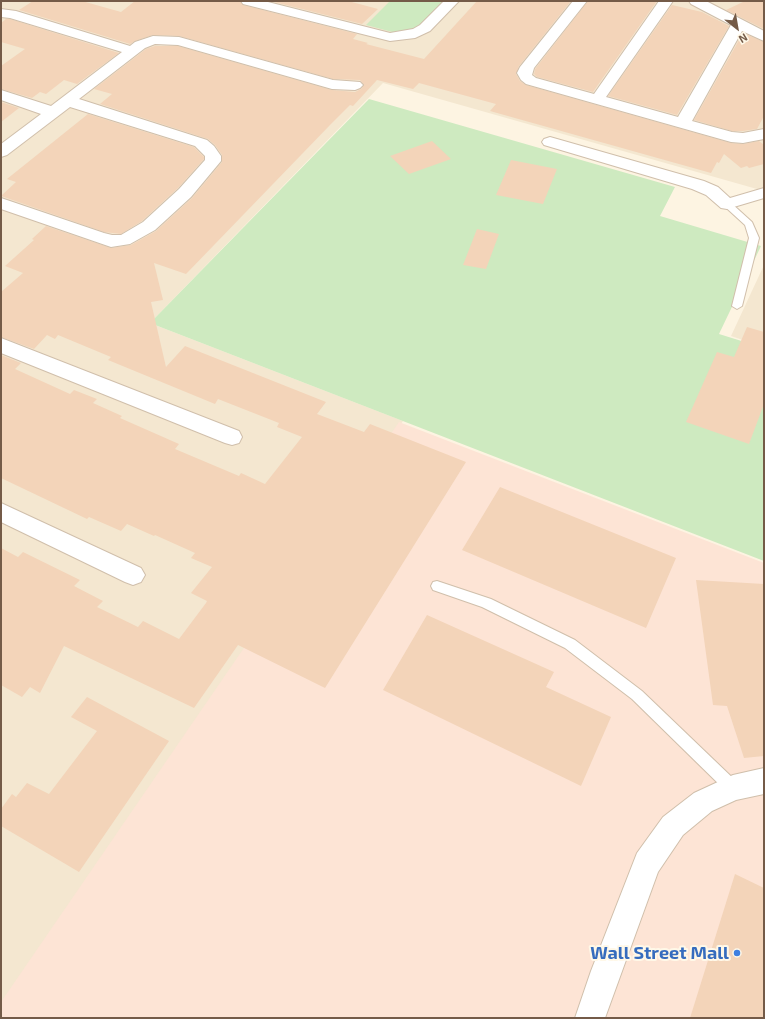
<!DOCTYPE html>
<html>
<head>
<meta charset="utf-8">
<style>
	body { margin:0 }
	#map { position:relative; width:765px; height:1019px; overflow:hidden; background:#fdf4e2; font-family:"Exo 2",sans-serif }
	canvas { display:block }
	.frame { position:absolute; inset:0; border:2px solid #745b48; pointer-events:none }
	.north { position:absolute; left:717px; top:8px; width:40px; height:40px; -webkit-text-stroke:3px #fff8e8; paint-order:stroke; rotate:149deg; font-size:11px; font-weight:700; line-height:16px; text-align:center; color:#745b48 }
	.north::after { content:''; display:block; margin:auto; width:14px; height:18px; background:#745b48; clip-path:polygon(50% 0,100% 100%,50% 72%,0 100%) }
</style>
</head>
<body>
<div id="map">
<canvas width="765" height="1019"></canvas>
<div class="frame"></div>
<div class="north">N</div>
</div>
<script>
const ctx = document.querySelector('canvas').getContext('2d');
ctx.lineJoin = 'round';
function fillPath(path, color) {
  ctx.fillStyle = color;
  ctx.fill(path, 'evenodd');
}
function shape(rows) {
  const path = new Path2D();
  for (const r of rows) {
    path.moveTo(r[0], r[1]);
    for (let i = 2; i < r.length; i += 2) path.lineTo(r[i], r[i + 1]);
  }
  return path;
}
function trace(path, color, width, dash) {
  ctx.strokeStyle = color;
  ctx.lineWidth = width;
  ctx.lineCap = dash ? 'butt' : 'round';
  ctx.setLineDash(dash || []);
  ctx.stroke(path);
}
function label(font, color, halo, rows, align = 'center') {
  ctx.font = font + ' "Exo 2",sans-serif';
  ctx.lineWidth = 4;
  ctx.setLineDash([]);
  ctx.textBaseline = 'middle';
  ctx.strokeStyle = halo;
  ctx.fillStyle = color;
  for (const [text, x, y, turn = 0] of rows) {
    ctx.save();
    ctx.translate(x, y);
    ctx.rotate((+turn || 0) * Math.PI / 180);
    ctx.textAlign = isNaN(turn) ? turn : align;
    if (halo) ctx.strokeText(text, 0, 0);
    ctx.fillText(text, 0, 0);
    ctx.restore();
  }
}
fillPath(shape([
	[1,1,764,1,764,191,383,83,150,323,403,421,1,1004],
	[764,265,764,347,731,336]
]), '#f4e7d0');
fillPath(shape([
	[399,422,764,563,764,1018,1,1018,1,1002]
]), '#fde4d5');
fillPath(shape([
	[390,1,445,1,411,37,366,25],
	[369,99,675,187,660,216,761,246,719,334,764,348,764,561,150,323]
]), '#ceeac0');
fillPath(shape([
	[33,1,82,1,121,12,135,1,240,1,243,5,357,34,353,39,368,43,366,44,424,59,477,1,571,1,519,66,516,74,520,81,526,85,731,143,743,144,759,141,764,145,764,164,749,168,747,166,741,168,724,154,719,163,717,162,711,173,490,111,496,104,419,83,413,89,377,80,353,106,350,105,330,125,186,274,154,263,163,300,151,302,166,367,185,346,326,402,317,414,364,432,370,424,466,462,325,688,238,645,194,708,64,646,40,693,30,687,22,697,1,685,1,548,18,557,23,552,80,580,74,586,103,601,97,607,138,627,143,621,179,639,206,603,207,601,191,593,212,567,191,558,195,553,155,535,154,536,127,524,121,531,89,517,87,519,1,478,1,355,21,363,15,369,70,394,74,390,97,399,93,403,122,416,120,418,179,444,175,449,239,476,241,473,265,484,302,437,277,427,279,423,218,399,215,404,108,360,111,357,58,335,55,339,47,335,34,349,1,337,1,292,23,273,5,266,34,240,32,239,46,226,111,248,131,245,156,231,192,198,222,162,222,155,215,145,208,139,100,104,112,94,94,89,146,49,155,46,178,46,332,90,355,92,361,89,364,85,360,80,333,79,179,36,153,35,135,41,130,44,19,10],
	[270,1,348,1,378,9,362,24],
	[588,1,657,1,593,92,537,77,534,74,535,69],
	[745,1,764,1,764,29,726,10],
	[672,5,702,12,729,26,677,115,608,96],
	[6,19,10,19,119,53,77,84,64,80,46,94,40,92,32,98,1,89,1,66,25,49,1,42,1,23],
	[743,33,764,42,764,116,757,129,743,131,732,131,694,120],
	[1,102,19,108,1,122],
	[88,114,194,147,204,157,204,159,178,188,142,221,121,234,104,232,1,196,16,182,7,179],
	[432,141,451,159,409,174,390,156],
	[511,160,557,169,543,204,496,195],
	[477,229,499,234,486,269,463,265],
	[747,327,764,332,764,404,749,444,686,422,717,352,734,357],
	[500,487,676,558,646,628,462,550],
	[696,580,764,584,764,756,744,758,727,706,713,705],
	[427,615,554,672,546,687,611,717,581,786,383,690],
	[87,697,169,741,79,872,1,826,1,809,12,794,16,797,27,783,49,794,97,731,71,717],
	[735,874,764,888,764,1018,690,1018]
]), '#f3d4b9');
const service = shape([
	[727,201,730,202,752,222,759,238,742,306,737,309,732,306,749,238,745,225,722,204,727,201],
	[437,581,491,599,575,640,642,691,738,783,740,788,738,793,733,795,728,793,632,699,565,648,482,607,433,590,431,586,433,582,437,581]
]);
const minor = shape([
	[241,1,264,1,390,33,413,29,420,25,444,1,459,1,430,31,415,38,390,41,243,4,241,1],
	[573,1,587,1,534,68,532,75,536,78,594,94,659,1,673,1,606,97,678,117,731,25,691,4,689,1,706,1,764,31,764,41,742,31,692,121,732,132,743,133,764,129,764,139,743,143,731,142,526,84,521,80,517,73,520,67,573,1],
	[1,9,16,11,130,46,135,42,153,36,179,37,333,80,360,82,363,85,360,88,355,90,332,89,178,45,155,44,145,48,79,99,207,140,214,146,221,156,221,161,191,197,155,230,130,244,111,247,1,209,1,198,104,233,112,235,121,235,143,222,179,189,205,160,205,156,195,146,70,107,7,155,1,157,1,144,41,114,1,100,1,90,51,106,122,52,10,18,1,17,1,9],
	[550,137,704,181,718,187,730,198,764,188,764,198,727,209,721,208,706,195,692,189,544,145,542,142,544,139,550,137],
	[1,338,239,431,242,437,239,443,232,445,225,443,1,353,1,338],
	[1,503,141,568,145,575,141,582,133,585,125,582,1,522,1,503],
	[764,768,764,794,736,800,712,811,683,835,658,872,605,1018,575,1018,591,971,637,853,663,817,694,793,733,775,764,768]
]);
trace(service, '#d0bfab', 2);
trace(minor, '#d0bfab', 2);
fillPath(service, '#fff');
fillPath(minor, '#fff');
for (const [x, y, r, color] of [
	[737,953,4,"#3f7fe0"]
]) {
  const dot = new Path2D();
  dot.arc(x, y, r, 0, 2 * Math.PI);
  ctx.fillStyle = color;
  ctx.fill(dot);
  trace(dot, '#fff8e8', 1.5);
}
label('bold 18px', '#366cbe', '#fff8e8', [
	["Wall Street Mall",729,953]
], 'right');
</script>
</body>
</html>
